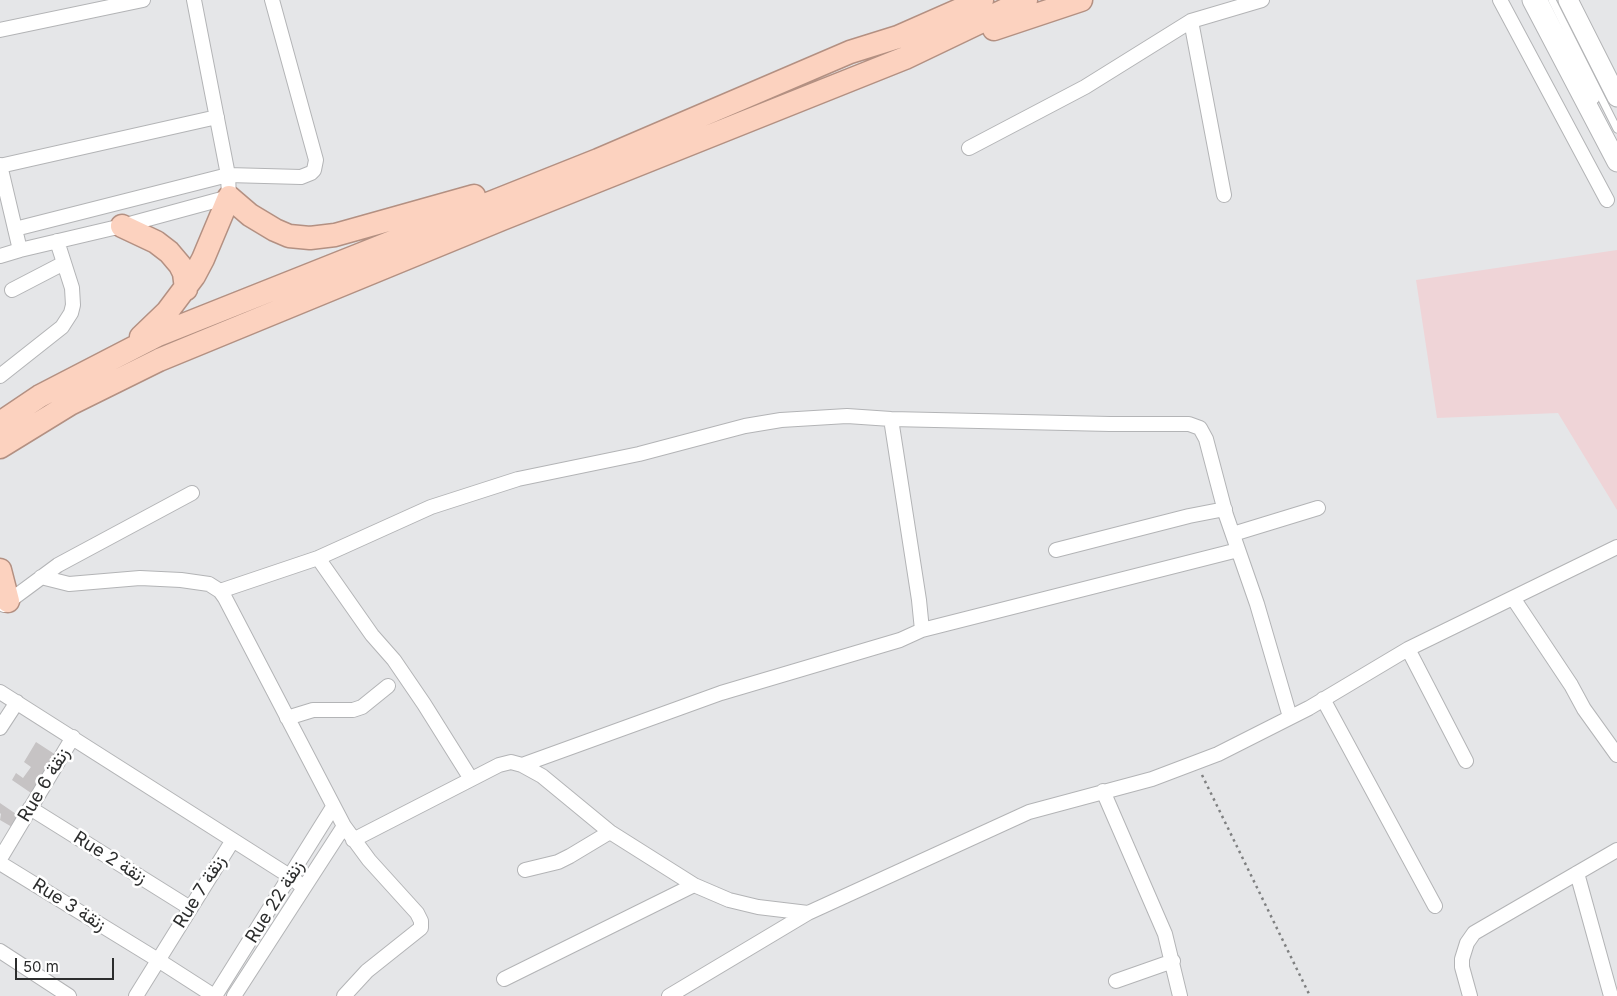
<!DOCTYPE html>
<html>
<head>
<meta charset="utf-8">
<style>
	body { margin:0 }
	#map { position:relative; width:1617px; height:996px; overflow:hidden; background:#e5e6e8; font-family:Inter,sans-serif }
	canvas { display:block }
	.scale { position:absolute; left:15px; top:958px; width:99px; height:22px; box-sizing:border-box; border:2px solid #2c2d2d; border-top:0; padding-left:6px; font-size:15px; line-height:18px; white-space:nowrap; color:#2c2d2d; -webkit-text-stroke:4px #fff; paint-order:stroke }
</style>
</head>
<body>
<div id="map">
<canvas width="1617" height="996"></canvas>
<div class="scale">50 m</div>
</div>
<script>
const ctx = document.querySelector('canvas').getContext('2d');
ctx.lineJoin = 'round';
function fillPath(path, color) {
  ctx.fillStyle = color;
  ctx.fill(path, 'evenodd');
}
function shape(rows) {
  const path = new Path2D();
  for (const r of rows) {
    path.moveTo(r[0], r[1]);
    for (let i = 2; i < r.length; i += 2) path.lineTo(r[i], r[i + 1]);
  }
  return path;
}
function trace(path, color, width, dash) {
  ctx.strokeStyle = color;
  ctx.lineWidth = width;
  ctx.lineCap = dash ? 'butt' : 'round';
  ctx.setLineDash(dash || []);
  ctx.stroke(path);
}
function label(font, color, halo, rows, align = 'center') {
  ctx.font = font + ' Inter,Vazirmatn,sans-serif';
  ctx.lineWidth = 5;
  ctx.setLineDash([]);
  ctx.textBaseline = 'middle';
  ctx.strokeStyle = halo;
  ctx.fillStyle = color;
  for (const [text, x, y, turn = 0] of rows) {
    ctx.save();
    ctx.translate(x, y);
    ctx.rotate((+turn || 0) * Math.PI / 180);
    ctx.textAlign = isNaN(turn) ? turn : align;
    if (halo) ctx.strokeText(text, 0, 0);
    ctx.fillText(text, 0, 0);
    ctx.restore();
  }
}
fillPath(shape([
	[1617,250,1617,510,1558,413,1437,418,1416,280]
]), '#efd4d7');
fillPath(shape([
	[36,742,56,755,31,793,12,780,16,773,23,778,31,767,24,762],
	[0,803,19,816,12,827,0,820,1,814,0,813]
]), '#c6c3c4');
const service = shape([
	[1544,0,1595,100],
	[1552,0,1617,129]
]);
const minor = shape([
	[1500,0,1607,200],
	[1191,21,1224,195],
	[0,30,143,0],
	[969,148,1085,87,1191,21,1262,0],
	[0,165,20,250],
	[0,166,217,117],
	[15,229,228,175,301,177,311,173,314,170,316,160,272,0],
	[0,256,20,250,122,226,229,197,228,175,194,0],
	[12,290,64,263],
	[0,376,62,327,71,313,73,305,72,288,57,241],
	[1233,534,1318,508],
	[1056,550,1189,516,1225,509],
	[318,558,372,635,394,660,424,704,471,779],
	[41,577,69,584,140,578,181,580,209,584,220,591,225,598,344,826,369,860,417,913,421,921,421,928,367,971,344,996],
	[220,591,318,558,431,507,518,479,639,454,745,426,781,420,847,416,891,419,1110,424,1189,424,1200,428,1206,439,1226,515,1257,604,1290,717],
	[1513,598,1571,685,1584,709,1617,755],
	[4,605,58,565,192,493],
	[922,630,1238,550],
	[1408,649,1466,761],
	[0,692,291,877,303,887],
	[1323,699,1435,906],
	[287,718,313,710,353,710,362,707,388,686],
	[0,728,17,702],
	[522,765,721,693,900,640,922,630,919,600,891,419],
	[1103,791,1165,934,1180,996],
	[30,808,190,908],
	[353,840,499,765,511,762,522,765,542,776,610,832,694,885,729,900,758,907,808,913],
	[0,859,73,737],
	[0,863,158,960,214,996],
	[525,870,558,862,570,856,610,832],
	[1577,873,1611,996],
	[0,951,69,996],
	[504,979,694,885],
	[1116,981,1173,961],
	[136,996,233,840],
	[215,996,333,807],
	[234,996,344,826],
	[669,996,808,913,1029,812,1152,779,1218,754,1309,708,1408,649,1617,547],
	[1470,996,1462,967,1462,959,1467,943,1474,933,1617,850]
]);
const secondary = shape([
	[1532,0,1617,162],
	[1568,0,1617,97]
]);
const trunk = shape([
	[994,29,1081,0],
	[122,226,156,242,169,252,180,265,184,273,186,289],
	[141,337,167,312,194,276,203,259,229,197,250,215,275,230,289,236,310,238,335,235,474,196],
	[0,423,40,396,158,335,598,160,850,52,898,37,982,0],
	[0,447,70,404,159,360,502,219,905,58,1026,0],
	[0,570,8,601]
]);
trace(service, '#b3b4b6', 9);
trace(minor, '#b3b4b6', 16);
trace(secondary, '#b3b4b6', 21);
trace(trunk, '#b39082', 25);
trace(shape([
	[1202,775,1310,996]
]), '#7f8081', 2.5, [2.5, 4]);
trace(service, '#fff', 7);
trace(minor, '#fff', 14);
trace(secondary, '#fff', 19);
trace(trunk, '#fcd2bf', 22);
label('18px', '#2c2d2d', '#fff', [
	["Rue 6 زنقة",44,785,-59],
	["Rue 2 زنقة",110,858,32],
	["Rue 7 زنقة",200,892,-58],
	["Rue 22 زنقة",275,902,-58],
	["Rue 3 زنقة",69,905,32]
]);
</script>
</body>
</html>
